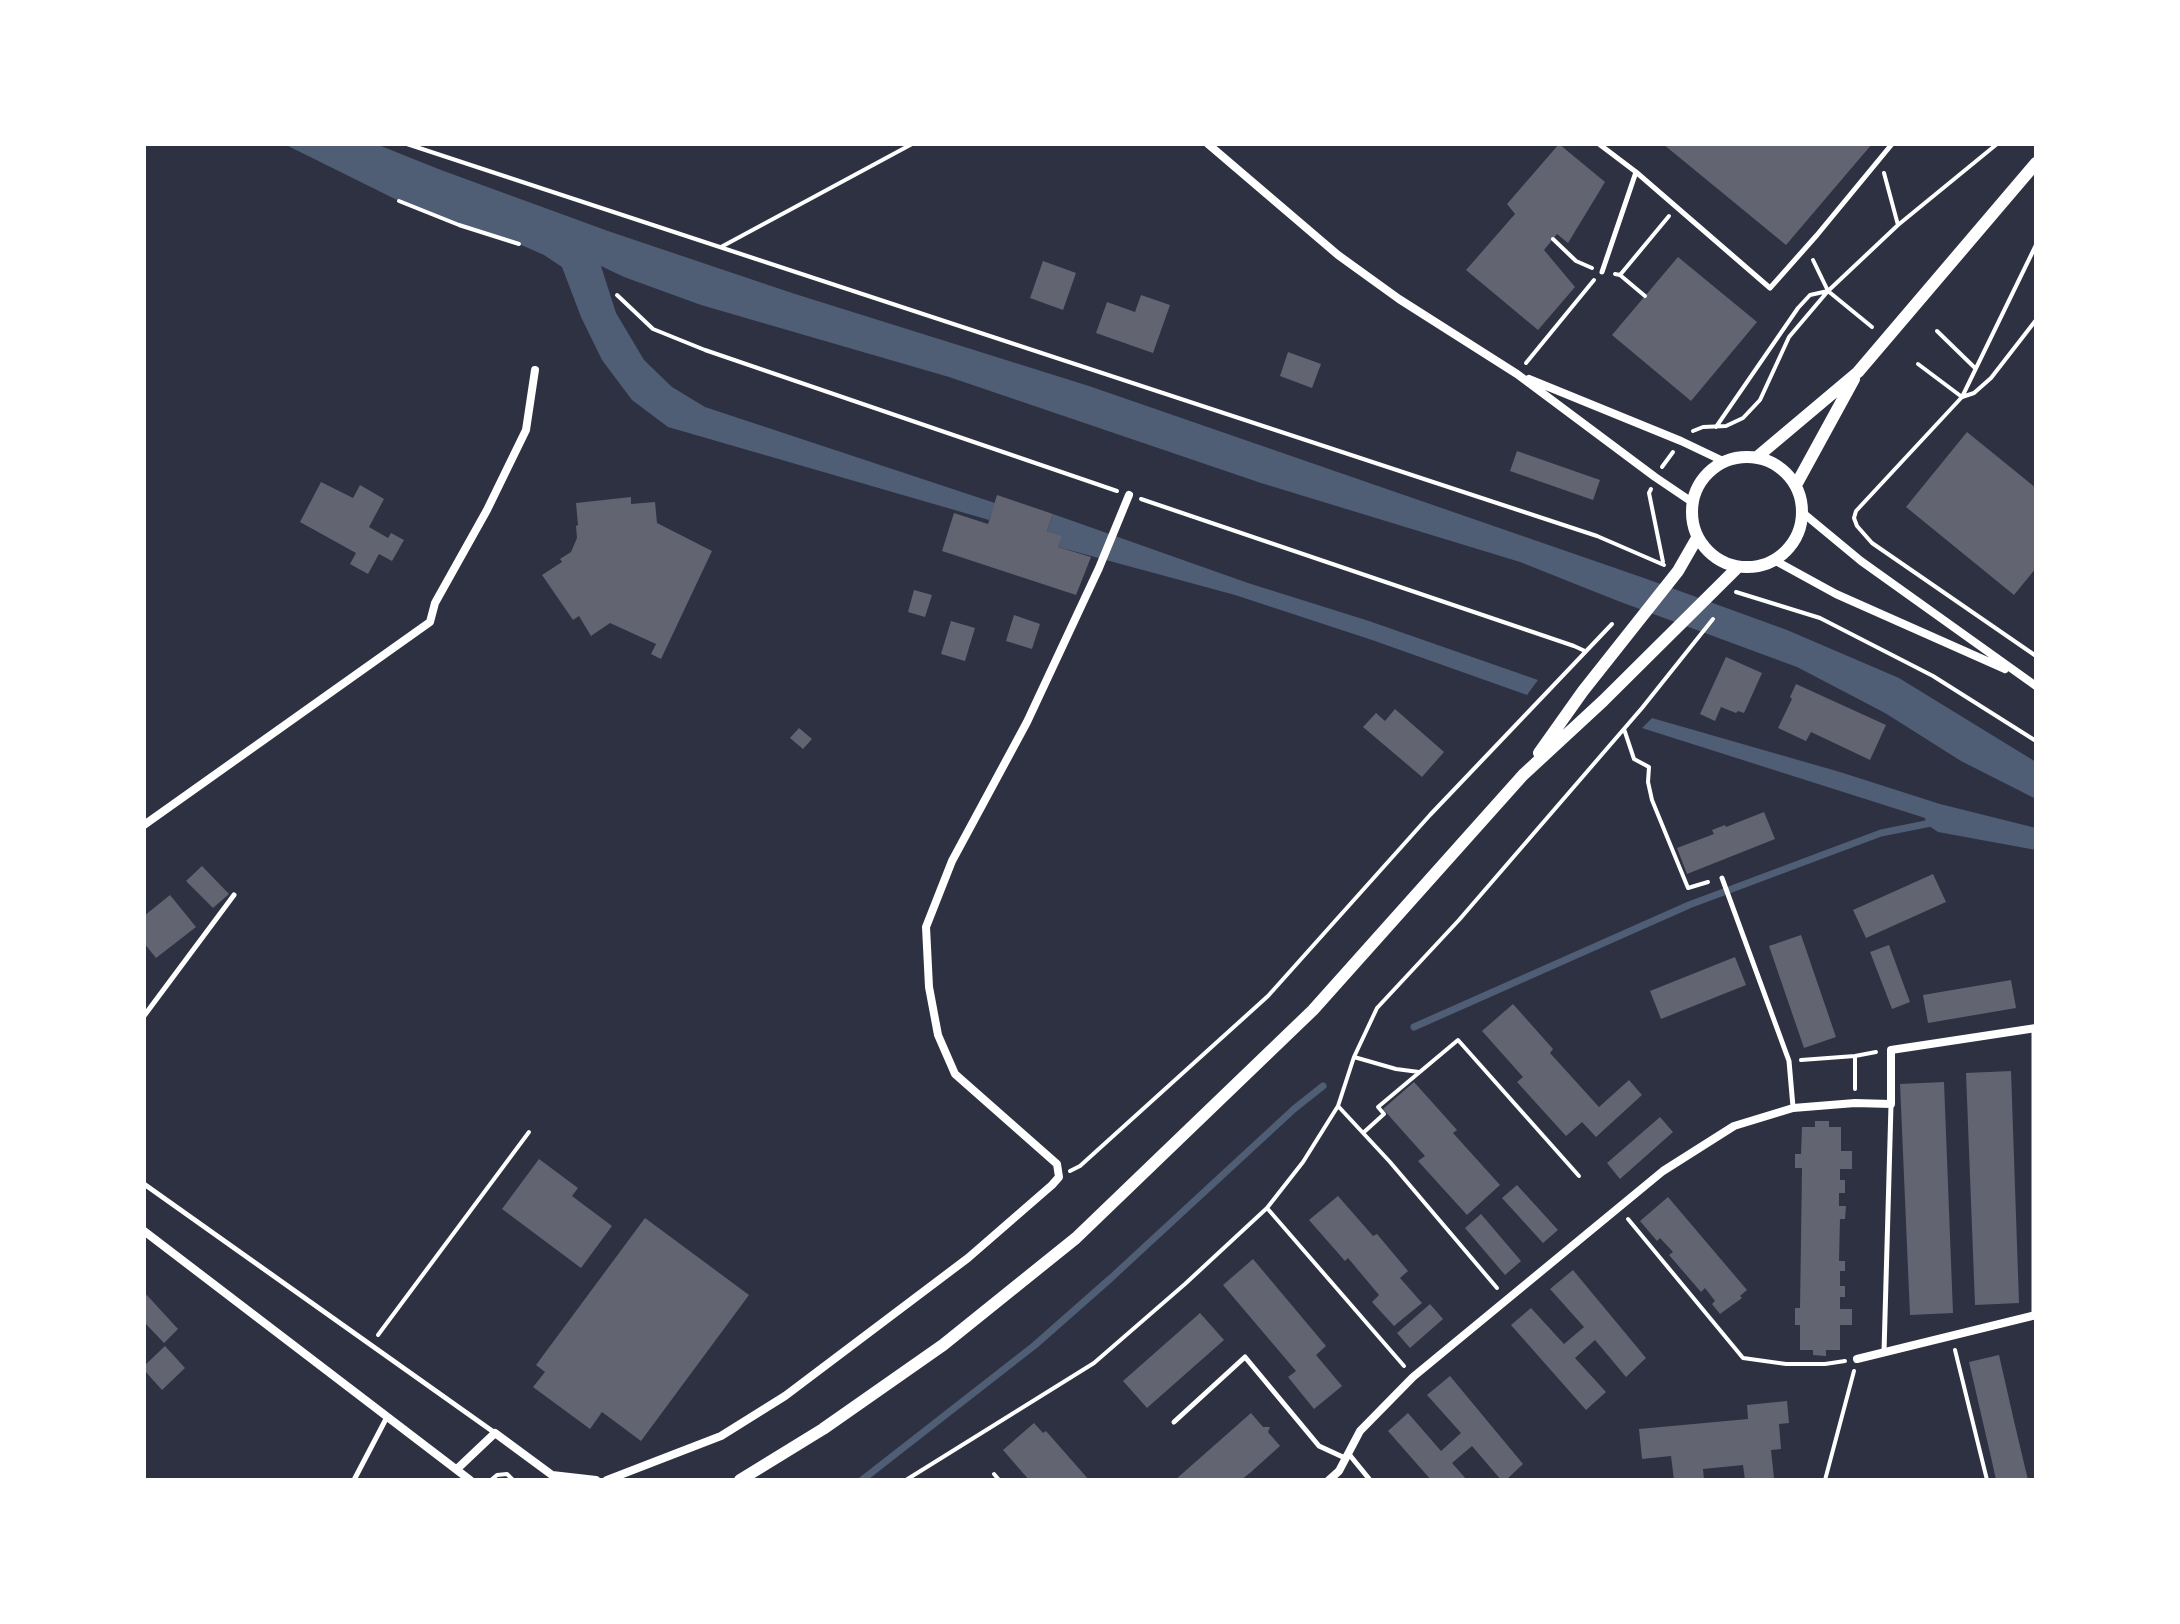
<!DOCTYPE html>
<html>
<head>
<meta charset="utf-8">
<style>
	body { margin:0 }
	#map { position:relative; width:2180px; height:1624px; overflow:hidden; background:#2d3142; font-family:Raleway,sans-serif }
	canvas { display:block }
	.frame { position:absolute; inset:0; border:146px solid #fff; pointer-events:none }
</style>
</head>
<body>
<div id="map">
<canvas width="2180" height="1624"></canvas>
<div class="frame"></div>
</div>
<script>
const ctx = document.querySelector('canvas').getContext('2d');
ctx.lineJoin = 'round';
function fillPath(path, color) {
  ctx.fillStyle = color;
  ctx.fill(path, 'evenodd');
}
function shape(rows) {
  const path = new Path2D();
  for (const r of rows) {
    if (r.length === 3) {
      path.moveTo(r[0] + r[2], r[1]);
      path.arc(r[0], r[1], r[2], 0, 2 * Math.PI);
      continue;
    }
    path.moveTo(r[0], r[1]);
    for (let i = 2; i < r.length; i += 2) path.lineTo(r[i], r[i + 1]);
  }
  return path;
}
function trace(path, color, width, dash) {
  ctx.strokeStyle = color;
  ctx.lineWidth = width;
  ctx.lineCap = dash ? 'butt' : 'round';
  ctx.setLineDash(dash || []);
  ctx.stroke(path);
}
fillPath(shape([
	[284,144,376,144,441,170,608,231,792,293,1089,386,1644,578,1787,630,1899,678,2036,762,2036,799,1961,761,1885,713,1797,667,1618,601,1520,562,1261,483,949,377,701,305,624,277,601,266,616,313,644,360,672,387,705,407,995,503,989,520,668,427,632,400,602,360,581,317,562,267,544,255,519,244,459,225,399,201],
	[1053,514,1248,583,1369,621,1538,680,1527,695,1372,640,1235,595,1058,547,1061,536,1047,531],
	[1652,718,1840,772,1940,804,2036,828,2036,850,1938,832,1926,824,1925,818,1642,728]
]), '#4f5d75');
trace(shape([
	[1414,1027,1689,905,1881,833,1936,822],
	[862,1480,1035,1345,1111,1278,1294,1109,1323,1086]
]), '#4f5d75', 7);
fillPath(shape([
	[1559,144,1605,182,1568,243,1557,234,1544,250,1575,287,1538,330,1466,270,1515,214,1507,204],
	[1663,144,1872,144,1786,245],
	[1678,257,1757,322,1691,401,1612,335],
	[1043,261,1076,273,1063,310,1030,298],
	[1141,295,1170,305,1153,353,1096,333,1107,302,1135,312],
	[1288,352,1321,364,1312,388,1280,376],
	[1967,432,2036,488,2036,568,2014,595,1906,507],
	[1517,451,1600,480,1593,500,1510,471],
	[321,482,353,498,360,485,384,499,369,527,388,538,391,533,404,540,392,561,379,554,368,574,350,564,356,553,300,522],
	[997,495,1053,514,1047,531,1062,536,1058,547,1091,557,1076,595,942,551,954,513,988,524],
	[631,497,631,504,655,502,657,523,712,551,661,659,651,654,656,644,610,623,591,636,579,616,573,620,542,575,562,562,560,559,571,552,577,538,576,526,578,525,576,503],
	[914,590,932,595,925,617,908,612],
	[1014,615,1040,624,1032,649,1006,641],
	[951,621,975,628,965,661,941,654],
	[1726,657,1762,673,1744,713,1738,711,1736,713,1721,707,1715,721,1700,714],
	[1796,684,1886,725,1870,760,1811,732,1806,741,1778,728,1792,699,1790,697],
	[1395,709,1444,752,1422,777,1363,727,1376,713,1385,721],
	[799,728,812,739,803,749,790,738],
	[1764,812,1775,839,1687,874,1677,848,1714,834,1712,830,1725,825,1726,827],
	[202,866,229,894,213,908,186,881],
	[1933,874,1946,902,1866,938,1853,910],
	[170,895,196,927,156,958,144,943,144,916],
	[1801,935,1836,1037,1804,1048,1769,946],
	[1889,945,1910,1002,1892,1009,1870,952],
	[1735,957,1746,985,1661,1019,1650,991],
	[2011,980,2016,1008,1928,1023,1923,995],
	[1513,1004,1553,1049,1550,1053,1599,1107,1629,1080,1642,1095,1596,1137,1582,1122,1566,1136,1517,1082,1523,1077,1482,1031],
	[2011,1071,2019,1303,1975,1305,1966,1073],
	[1414,1082,1457,1130,1453,1133,1500,1185,1467,1215,1418,1161,1425,1156,1383,1109],
	[1944,1082,1953,1313,1910,1315,1900,1084],
	[1660,1117,1673,1132,1620,1179,1607,1163],
	[1815,1121,1829,1121,1829,1127,1841,1127,1841,1151,1852,1151,1852,1169,1840,1169,1840,1180,1845,1180,1845,1193,1839,1193,1839,1206,1846,1206,1845,1219,1840,1219,1839,1261,1845,1261,1845,1271,1840,1271,1840,1286,1845,1286,1845,1297,1840,1297,1840,1309,1852,1309,1852,1325,1840,1325,1840,1350,1826,1350,1826,1356,1813,1355,1813,1350,1800,1350,1800,1325,1795,1325,1795,1308,1800,1308,1802,1168,1795,1168,1795,1154,1801,1154,1802,1127,1815,1127],
	[539,1159,578,1188,572,1196,612,1226,581,1268,502,1209],
	[1517,1185,1558,1230,1543,1243,1502,1198],
	[1338,1196,1373,1236,1377,1234,1408,1271,1400,1278,1422,1303,1394,1326,1372,1302,1379,1295,1348,1258,1345,1261,1309,1220],
	[1668,1197,1747,1290,1740,1296,1742,1298,1720,1314,1712,1304,1715,1301,1705,1288,1701,1292,1669,1255,1673,1252,1660,1238,1657,1241,1640,1221],
	[1481,1214,1521,1261,1505,1275,1465,1228],
	[645,1218,749,1295,641,1441,602,1412,590,1429,533,1387,545,1372,536,1365],
	[1253,1259,1326,1346,1316,1355,1342,1386,1314,1409,1288,1377,1296,1371,1223,1285],
	[1573,1270,1646,1358,1626,1377,1595,1340,1575,1358,1606,1392,1586,1410,1511,1325,1531,1308,1564,1344,1584,1327,1550,1289],
	[144,1292,178,1329,164,1343,144,1322],
	[1430,1304,1443,1319,1410,1348,1397,1333],
	[1200,1313,1224,1340,1147,1408,1123,1381],
	[165,1346,185,1368,162,1390,144,1370,144,1366],
	[1999,1355,2014,1421,2028,1480,1996,1480,1993,1466,1969,1362],
	[1450,1376,1523,1464,1506,1480,1501,1480,1472,1446,1452,1463,1467,1480,1431,1480,1388,1431,1408,1413,1441,1451,1461,1433,1427,1395],
	[1787,1401,1789,1423,1779,1424,1781,1449,1771,1450,1774,1478,1745,1480,1743,1465,1703,1469,1704,1480,1674,1480,1671,1456,1642,1459,1639,1429,1748,1419,1747,1405],
	[1251,1413,1263,1427,1270,1427,1268,1432,1280,1446,1251,1472,1241,1480,1175,1480],
	[1034,1423,1043,1433,1046,1431,1089,1480,1029,1480,1003,1450]
]), '#626471');
trace(shape([
	[407,144,1597,536,1664,565],
	[1884,173,1898,225],
	[399,201,459,225,519,244],
	[1553,239,1576,261,1592,268],
	[2036,245,1962,397,1856,511,1854,518,1857,526,1872,543,2036,656],
	[721,247,912,144],
	[1813,260,1828,291,1872,327],
	[1615,274,1620,275,1645,296],
	[1620,275,1669,216],
	[617,295,653,329,705,350,1117,491],
	[1937,331,1975,368],
	[1526,363,1594,280],
	[1918,364,1962,397],
	[1962,397,1974,393,1991,378,2036,320],
	[1716,427,1798,308,1810,295,1828,291],
	[1693,431,1703,427,1726,426,1743,418,1760,400,1789,337,1828,291,1898,225,1997,144],
	[1662,467,1673,452],
	[1651,489,1649,493,1663,562],
	[1141,499,1574,646,1585,651],
	[1736,592,1820,618,1933,676,2036,741],
	[1624,729,1634,759,1649,767,1648,782,1652,800,1688,888,1708,882],
	[1855,1056,1876,1052],
	[1354,1057,1396,1069,1419,1072],
	[1801,1060,1855,1056,1855,1089],
	[1338,1106,1390,1162,1497,1288],
	[1363,1133,1384,1114,1378,1107,1458,1040,1579,1176],
	[1070,1171,1080,1166,1268,996,1430,815,1612,624],
	[1267,1208,1404,1366],
	[1628,1219,1743,1358,1786,1364,1825,1364,1845,1361],
	[378,1335,529,1132],
	[1955,1350,1987,1480],
	[994,1474,999,1480],
	[491,1480,497,1475,507,1474,513,1480],
	[906,1480,1094,1363,1185,1284,1267,1208,1303,1162,1338,1106,1354,1057,1377,1008,1459,920,1642,708,1713,619],
	[1825,1480,1854,1371]
]), '#fff', 4);
trace(shape([
	[1599,144,1636,172,1770,288,1817,235,1892,144],
	[1602,272,1636,172],
	[1722,878,1789,1061,1793,1107],
	[144,1016,234,895],
	[144,1184,495,1433],
	[2034,1315,2034,1029],
	[1884,1352,1891,1105],
	[1174,1422,1245,1357,1319,1446,1345,1458],
	[1348,1453,1370,1480],
	[354,1480,387,1417]
]), '#fff', 5);
trace(shape([
	[1208,144,1338,255,1399,299,1517,374,1655,477,1692,502],
	[1529,379,1681,441,1723,461],
	[1803,513,1861,561,2036,686],
	[1774,560,1836,594,2005,669],
	[144,825,430,622,435,603,487,510,526,430,535,370],
	[144,1231,470,1480],
	[1857,1359,2036,1315],
	[457,1469,495,1433,552,1475,596,1480],
	[607,1480,721,1436,785,1396,968,1258,1052,1185,1059,1177,1057,1164,955,1074,938,1035,929,987,926,927,952,861,1027,722,1099,568,1129,495],
	[1329,1480,1339,1471,1360,1431,1413,1377,1663,1171,1734,1126,1793,1108,1855,1103,1891,1104,1891,1050,2036,1028]
]), '#fff', 8);
trace(shape([
	[1747,512,55],
	[1757,457,1858,372,2036,163],
	[1796,485,1854,379],
	[1539,753,1583,691,1678,571,1697,538],
	[740,1480,823,1429,943,1345,1076,1238,1313,1010,1523,775,1603,701,1738,567]
]), '#fff', 12);
</script>
</body>
</html>
